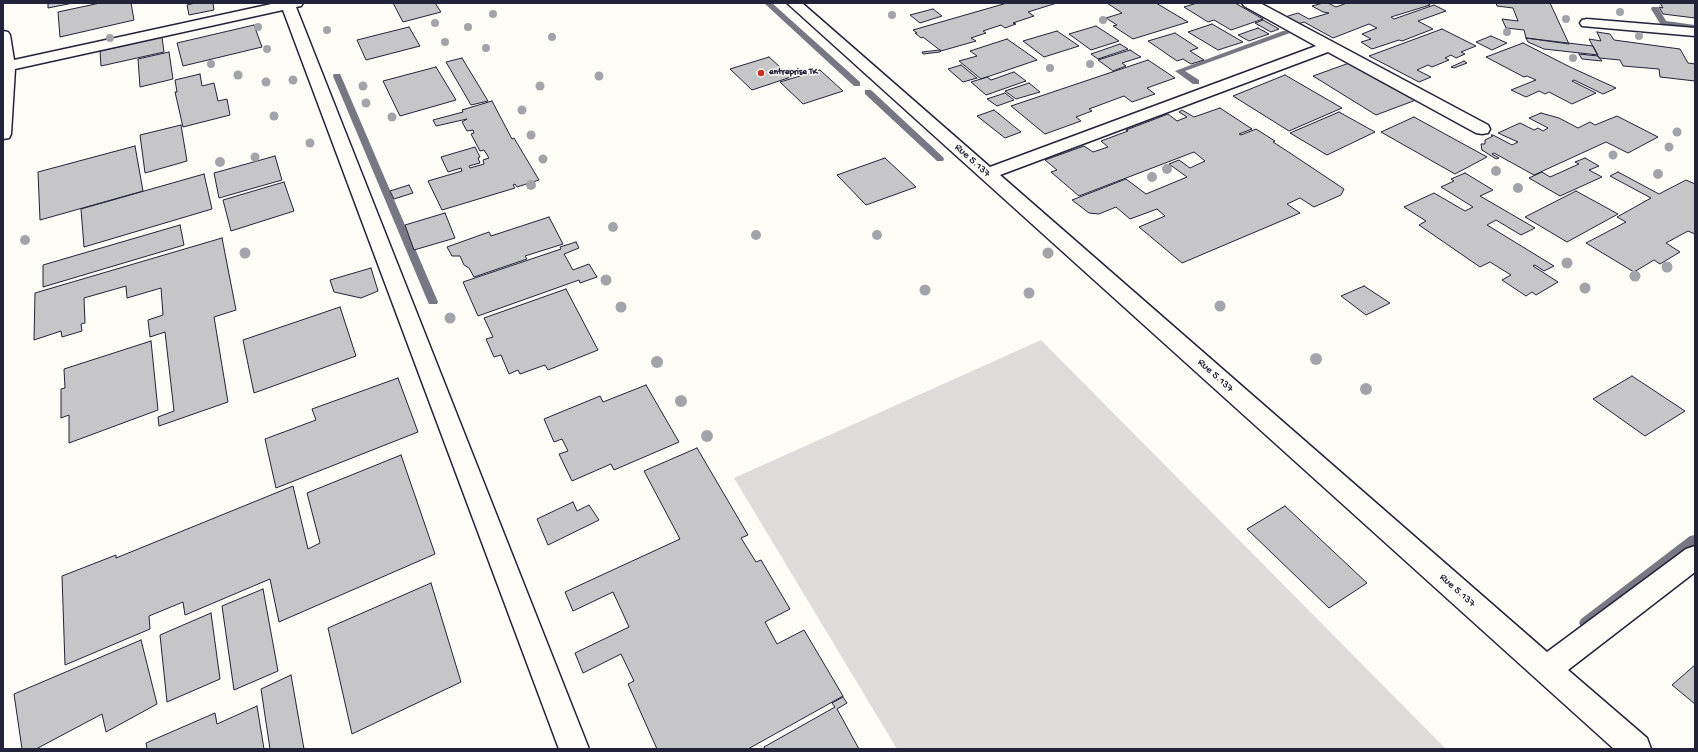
<!DOCTYPE html>
<html>
<head>
<meta charset="utf-8">
<style>
	body { margin:0 }
	#map { position:relative; width:1698px; height:752px; overflow:hidden; background:#fdfcf7; font-family:"Gochi Hand",sans-serif }
	canvas { display:block }
	.frame { position:absolute; inset:0; border:4px solid #22223b; pointer-events:none }
</style>
</head>
<body>
<div id="map">
<canvas width="1698" height="752"></canvas>
<div class="frame"></div>
</div>
<script>
const ctx = document.querySelector('canvas').getContext('2d');
ctx.lineJoin = 'round';
function fillPath(path, color) {
  ctx.fillStyle = color;
  ctx.fill(path, 'evenodd');
}
function shape(rows) {
  const path = new Path2D();
  for (const r of rows) {
    path.moveTo(r[0], r[1]);
    for (let i = 2; i < r.length; i += 2) path.lineTo(r[i], r[i + 1]);
  }
  return path;
}
function trace(path, color, width, dash) {
  ctx.strokeStyle = color;
  ctx.lineWidth = width;
  ctx.lineCap = dash ? 'butt' : 'round';
  ctx.setLineDash(dash || []);
  ctx.stroke(path);
}
function label(font, color, halo, rows, align = 'center') {
  ctx.font = font + ' "Gochi Hand",sans-serif';
  ctx.lineWidth = 3;
  ctx.setLineDash([]);
  ctx.textBaseline = 'middle';
  ctx.strokeStyle = halo;
  ctx.fillStyle = color;
  for (const [text, x, y, turn = 0] of rows) {
    ctx.save();
    ctx.translate(x, y);
    ctx.rotate((+turn || 0) * Math.PI / 180);
    ctx.textAlign = isNaN(turn) ? turn : align;
    if (halo) ctx.strokeText(text, 0, 0);
    ctx.fillText(text, 0, 0);
    ctx.restore();
  }
}
fillPath(shape([
	[1041,340,1446,749,897,749,734,478]
]), '#dddcdb');
fillPath(shape([
	[764,3,772,3,860,82,860,86,854,86,764,3],
	[1652,7,1658,7,1666,21,1695,25,1695,29,1661,25,1651,9,1652,7],
	[1283,31,1286,31,1290,33,1185,71,1199,80,1199,84,1193,84,1175,71,1283,31],
	[334,74,340,74,341,76,438,302,437,304,429,304,428,302,333,76,334,74],
	[865,90,871,90,943,157,944,159,943,161,937,161,865,94,865,90],
	[1695,535,1695,547,1591,627,1586,629,1581,627,1579,623,1581,619,1690,536,1695,535]
]), '#787885');
const building = shape([
	[48,3,73,3,48,8,48,3],
	[100,3,131,3,134,20,60,37,58,12,100,3],
	[195,3,213,3,214,10,189,15,187,5,195,3],
	[393,3,435,3,441,12,403,22,393,3],
	[1007,3,1057,3,1028,12,1034,16,1013,23,1016,24,1005,28,1001,25,983,31,986,33,971,38,976,41,941,51,923,37,921,38,915,33,917,33,913,30,1007,3],
	[1107,3,1156,3,1188,22,1133,39,1113,26,1117,25,1106,18,1122,13,1107,3],
	[1197,3,1235,3,1263,19,1231,30,1214,20,1208,22,1184,7,1197,3],
	[1323,3,1328,3,1336,7,1347,3,1427,3,1430,5,1391,17,1394,19,1434,5,1446,11,1418,21,1433,29,1402,41,1399,40,1372,49,1361,42,1371,39,1362,34,1377,28,1369,24,1333,38,1304,22,1298,24,1285,17,1298,13,1309,19,1329,13,1323,12,1312,6,1323,3],
	[1496,3,1550,3,1569,44,1526,38,1524,30,1506,28,1502,19,1518,21,1513,8,1497,6,1496,3],
	[1660,3,1695,3,1695,18,1663,14,1659,7,1663,8,1660,3],
	[933,9,942,16,920,23,910,15,933,9],
	[1263,20,1279,29,1271,32,1255,23,1263,20],
	[1212,24,1243,42,1218,50,1188,32,1212,24],
	[254,25,262,47,183,66,177,43,254,25],
	[1096,26,1119,41,1091,50,1069,34,1096,26],
	[409,27,420,46,366,60,357,40,409,27],
	[1258,28,1269,34,1249,41,1238,35,1258,28],
	[1442,29,1476,46,1461,52,1465,54,1456,58,1451,55,1445,58,1449,60,1432,67,1428,65,1417,70,1431,77,1419,82,1369,56,1442,29],
	[1057,31,1079,46,1044,57,1023,41,1057,31],
	[1597,32,1610,34,1614,40,1680,49,1688,63,1695,64,1695,81,1660,77,1659,69,1623,66,1620,60,1599,58,1589,39,1601,41,1597,32],
	[1175,33,1198,48,1190,51,1204,60,1191,64,1183,59,1177,61,1148,41,1175,33],
	[1491,36,1507,43,1492,50,1476,42,1491,36],
	[162,37,164,52,101,66,100,51,162,37],
	[1526,38,1593,46,1598,55,1544,49,1528,42,1526,38],
	[1007,39,1037,60,981,79,959,61,977,56,970,51,1007,39],
	[1523,43,1570,67,1616,88,1603,94,1574,80,1572,81,1596,93,1572,104,1549,92,1545,94,1539,91,1526,97,1511,90,1536,80,1527,76,1524,77,1486,57,1523,43],
	[1120,44,1128,49,1098,59,1091,54,1120,44],
	[940,50,941,51,940,52,923,54,922,52,940,50],
	[1130,50,1141,57,1122,63,1126,66,1113,71,1098,60,1130,50],
	[169,52,173,79,140,87,138,59,169,52],
	[1579,54,1598,56,1602,61,1582,59,1579,54],
	[769,57,791,77,752,90,730,69,769,57],
	[462,58,488,101,471,105,446,62,462,58],
	[1148,60,1175,78,1147,88,1155,94,1132,102,1124,96,1089,109,1092,111,1076,117,1081,121,1045,134,1011,106,1148,60],
	[1464,61,1467,63,1454,68,1451,67,1464,61],
	[1352,62,1416,100,1376,115,1313,76,1352,62],
	[961,65,977,78,963,82,948,69,961,65],
	[436,67,456,100,400,116,383,81,436,67],
	[820,70,843,91,803,104,780,82,820,70],
	[1014,72,1026,81,986,95,971,82,987,77,991,80,1014,72],
	[200,74,202,86,214,83,218,101,227,99,230,115,183,127,175,92,177,92,175,80,200,74],
	[1285,75,1342,108,1289,131,1233,96,1285,75],
	[1029,83,1040,92,1016,99,1005,91,1029,83],
	[1005,93,1014,100,997,106,987,99,1005,93],
	[492,101,512,139,514,138,539,180,517,187,515,184,513,185,515,188,442,210,428,181,462,171,461,168,448,172,441,157,475,147,480,157,478,158,480,163,469,166,470,168,484,164,483,160,489,158,484,150,480,151,471,134,474,133,473,130,467,131,462,122,467,119,436,126,433,120,463,112,462,110,492,101],
	[1220,108,1252,129,1239,134,1241,135,1256,129,1275,141,1273,142,1290,153,1344,189,1341,195,1314,207,1300,198,1287,204,1300,213,1182,263,1139,227,1165,216,1157,209,1130,219,1116,207,1099,214,1089,213,1072,200,1126,179,1146,194,1187,177,1169,164,1179,160,1190,168,1205,161,1194,152,1079,196,1051,172,1057,170,1045,160,1084,146,1093,152,1108,147,1101,141,1128,131,1126,130,1168,114,1177,121,1187,117,1179,112,1182,110,1194,117,1220,108],
	[994,110,1021,132,1005,138,977,116,994,110],
	[1339,112,1375,132,1327,155,1290,133,1339,112],
	[1541,113,1559,118,1578,128,1590,122,1595,125,1617,116,1658,137,1628,153,1606,142,1534,175,1494,153,1492,154,1499,158,1496,159,1482,150,1481,144,1485,144,1485,140,1493,136,1491,135,1493,135,1512,145,1518,142,1498,133,1520,123,1534,130,1538,128,1543,131,1548,128,1529,118,1541,113],
	[1414,117,1487,157,1455,174,1381,132,1414,117],
	[181,125,187,161,145,173,140,135,181,125],
	[135,146,143,191,40,220,38,172,135,146],
	[275,156,282,180,219,198,214,173,275,156],
	[885,158,916,187,866,205,837,175,885,158],
	[1585,158,1599,166,1589,170,1602,177,1560,196,1529,178,1542,172,1550,177,1579,164,1575,162,1585,158],
	[1618,172,1659,194,1686,180,1695,184,1695,234,1688,231,1666,243,1680,252,1660,264,1654,260,1634,272,1586,243,1626,222,1617,217,1651,198,1610,176,1618,172],
	[1465,173,1493,190,1480,196,1535,228,1521,235,1496,220,1487,225,1554,266,1544,271,1535,265,1533,266,1558,282,1536,295,1532,292,1526,296,1502,280,1511,275,1490,262,1480,267,1419,225,1426,221,1404,207,1434,193,1465,211,1473,207,1441,187,1454,181,1451,179,1465,173],
	[204,174,212,209,84,247,81,209,204,174],
	[284,182,294,211,231,231,223,200,284,182],
	[409,185,413,193,394,199,390,191,409,185],
	[1576,191,1618,214,1567,242,1525,217,1576,191],
	[445,213,455,238,414,250,405,225,445,213],
	[549,217,563,244,525,256,527,259,474,277,469,268,464,265,460,256,452,256,447,247,489,232,491,236,549,217],
	[180,225,184,245,43,287,43,265,180,225],
	[222,238,236,310,214,317,228,402,159,426,158,417,174,411,165,332,150,337,148,320,163,315,161,288,127,298,126,286,84,298,85,323,81,324,82,331,62,337,61,331,34,340,35,293,222,238],
	[576,242,579,248,564,254,573,270,589,264,597,277,580,283,579,280,478,316,463,282,561,249,560,247,576,242],
	[371,268,378,291,361,298,334,292,330,280,371,268],
	[1364,286,1390,303,1366,315,1341,296,1364,286],
	[566,289,598,350,548,370,545,365,520,374,518,370,509,374,501,355,494,357,486,339,493,337,484,318,566,289],
	[340,307,356,356,254,393,243,340,340,307],
	[151,341,158,410,69,443,69,415,61,418,61,389,65,388,64,369,151,341],
	[1632,376,1685,411,1645,436,1593,399,1632,376],
	[398,378,418,432,276,488,265,439,316,420,312,409,398,378],
	[646,385,679,442,614,470,611,464,572,481,559,454,568,451,562,439,554,442,544,419,600,396,603,402,646,385],
	[697,448,748,535,741,538,756,562,761,560,790,609,765,622,777,644,804,630,843,696,748,749,657,749,628,684,634,681,621,654,583,673,575,653,629,627,613,592,573,611,565,592,680,539,644,471,697,448],
	[401,455,435,554,279,622,270,579,185,615,183,602,149,616,150,629,65,665,62,576,116,555,116,558,293,486,308,549,320,543,307,493,401,455],
	[573,502,577,511,589,505,599,520,548,545,537,519,573,502],
	[1285,506,1367,583,1329,608,1247,529,1285,506],
	[431,583,461,682,352,734,328,628,431,583],
	[263,589,278,671,234,690,222,606,263,589],
	[211,613,220,679,167,702,160,635,211,613],
	[141,640,157,704,106,732,102,714,36,749,22,749,14,694,141,640],
	[1695,665,1695,704,1672,685,1695,665],
	[291,675,304,749,270,749,261,689,291,675],
	[843,697,847,703,837,709,859,749,765,749,764,747,835,707,832,703,843,697],
	[257,706,264,749,147,749,146,743,215,713,217,724,257,706]
]);
fillPath(building, '#c6c6c8');
trace(building, '#22223b', 1);
const minor = shape([
	[276,3,303,3,301,6,296,7,589,749,559,749,283,10,15,69,11,134,9,138,3,139,3,31,8,32,10,35,14,60,276,3],
	[787,3,802,3,990,167,1316,46,1244,6,1242,3,1260,3,1488,125,1490,129,1488,133,1482,134,1476,133,1328,52,1000,175,1547,652,1686,549,1695,546,1695,572,1568,670,1647,738,1651,749,1614,749,787,3],
	[1587,19,1695,28,1695,36,1582,26,1580,23,1582,20,1587,19]
]);
trace(minor, '#22223b', 3);
fillPath(minor, '#fdfcf7');
ctx.fillStyle = '#a3a3aa';
for (const [x, y, r] of [
	[1620,12,4],
	[493,14,4],
	[892,15,4],
	[1566,19,4],
	[1103,20,4],
	[435,23,4],
	[258,27,4],
	[468,27,4],
	[327,30,4],
	[1507,32,4],
	[1639,36,4],
	[552,37,4],
	[110,38,4],
	[445,42,4],
	[486,48,4],
	[267,49,4],
	[1573,58,4],
	[211,64,4],
	[1090,64,4],
	[1050,68,4],
	[238,75,4.5],
	[599,76,4.5],
	[293,80,4.5],
	[266,82,4.5],
	[363,86,4.5],
	[540,86,4.5],
	[366,103,4.5],
	[522,110,4.5],
	[274,116,4.5],
	[392,117,4.5],
	[1677,132,4.5],
	[531,135,4.5],
	[310,143,4.5],
	[1669,147,4.5],
	[1613,155,4.5],
	[255,157,4.5],
	[543,159,4.5],
	[220,162,5],
	[1167,169,5],
	[1496,171,5],
	[1658,174,5],
	[1152,177,5],
	[531,185,5],
	[1518,188,5],
	[613,227,5],
	[756,235,5],
	[877,235,5],
	[25,240,5],
	[245,253,5.5],
	[1048,253,5.5],
	[1567,263,5.5],
	[1667,267,5.5],
	[1635,276,5.5],
	[606,280,5.5],
	[1585,288,5.5],
	[925,290,5.5],
	[1029,293,5.5],
	[1220,306,5.5],
	[621,307,5.5],
	[450,318,5.5],
	[1316,359,6],
	[657,362,6],
	[1366,389,6],
	[681,401,6],
	[707,436,6]
]) {
  ctx.beginPath();
  ctx.arc(x, y, r, 0, 2 * Math.PI);
  ctx.fill();
}
for (const [x, y, r, color] of [
	[761,73,4,"#c8321e"]
]) {
  const dot = new Path2D();
  dot.arc(x, y, r, 0, 2 * Math.PI);
  ctx.fillStyle = color;
  ctx.fill(dot);
  trace(dot, '#fdfcf7', 1.5);
}
label('bold 9px', '#22223b', '#fdfcf7', [
	["entreprise TK",769,73]
], 'left');
label('11px', '#22223b', '#fdfcf7', [
	["Rue 5.137",972,161,42],
	["Rue 5.137",1215,376,42],
	["Rue 5.137",1457,591,42]
]);
</script>
</body>
</html>
